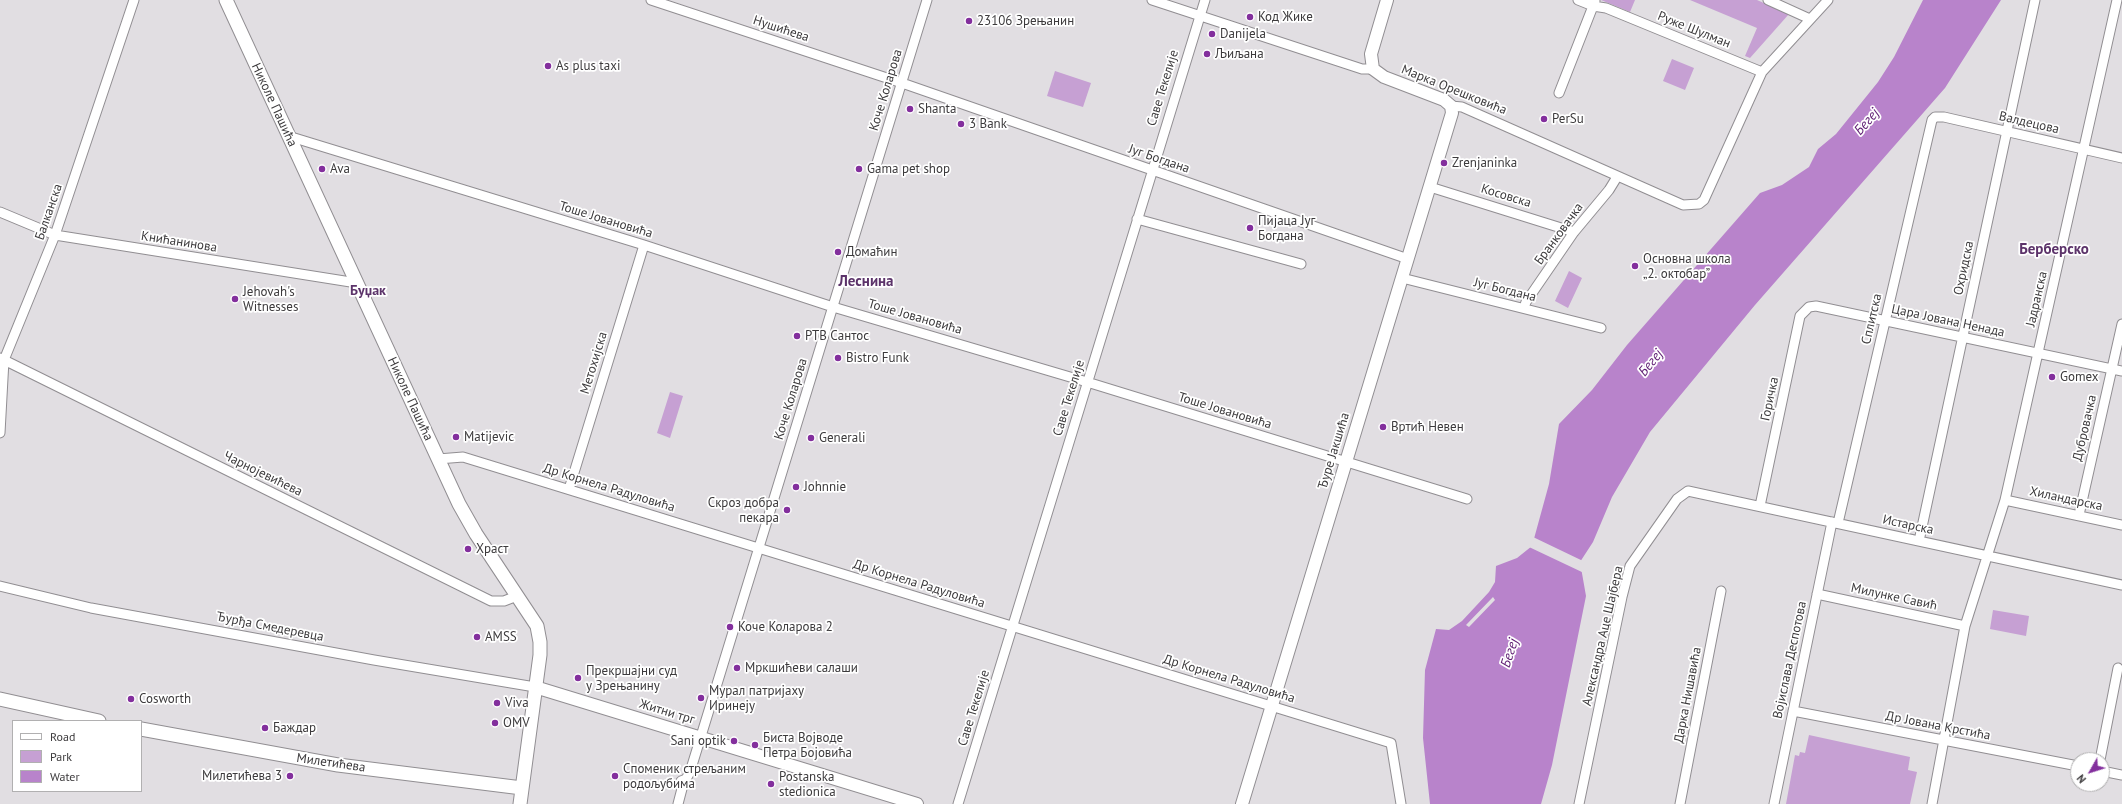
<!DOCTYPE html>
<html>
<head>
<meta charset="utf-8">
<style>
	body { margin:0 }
	#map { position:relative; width:2122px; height:804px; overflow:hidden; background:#e1dee2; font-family:"PT Sans",sans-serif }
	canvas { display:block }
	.legend { position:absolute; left:12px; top:720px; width:130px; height:72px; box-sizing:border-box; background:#fff; border:1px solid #b1b0b1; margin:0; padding:5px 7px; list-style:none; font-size:12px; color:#3c3a3c }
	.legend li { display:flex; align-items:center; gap:8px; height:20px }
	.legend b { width:20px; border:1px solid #b1b0b1 }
	.north { position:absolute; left:2070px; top:752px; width:40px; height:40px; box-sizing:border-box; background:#fff; border:1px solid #b1b0b1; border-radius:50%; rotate:231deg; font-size:11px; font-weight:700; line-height:16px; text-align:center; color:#3c3a3c }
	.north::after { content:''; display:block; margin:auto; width:14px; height:18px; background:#832f9d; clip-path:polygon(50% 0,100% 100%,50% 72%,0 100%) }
</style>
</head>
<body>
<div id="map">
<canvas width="2122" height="804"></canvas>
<ul class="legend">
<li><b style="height:5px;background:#fff"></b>Road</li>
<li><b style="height:11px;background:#c6a0d3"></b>Park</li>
<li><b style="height:11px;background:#b883cb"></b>Water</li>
</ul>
<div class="north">N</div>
</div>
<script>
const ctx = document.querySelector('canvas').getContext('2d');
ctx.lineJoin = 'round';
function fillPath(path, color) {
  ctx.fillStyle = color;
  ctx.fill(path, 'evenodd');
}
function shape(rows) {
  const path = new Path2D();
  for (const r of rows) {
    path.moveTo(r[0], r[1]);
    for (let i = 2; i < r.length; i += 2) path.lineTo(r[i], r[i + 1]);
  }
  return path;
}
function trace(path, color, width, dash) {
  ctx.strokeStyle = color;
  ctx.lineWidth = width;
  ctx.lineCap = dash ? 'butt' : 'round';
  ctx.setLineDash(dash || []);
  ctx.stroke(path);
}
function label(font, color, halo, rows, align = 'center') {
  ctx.font = font + ' "PT Sans",sans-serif';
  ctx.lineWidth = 3.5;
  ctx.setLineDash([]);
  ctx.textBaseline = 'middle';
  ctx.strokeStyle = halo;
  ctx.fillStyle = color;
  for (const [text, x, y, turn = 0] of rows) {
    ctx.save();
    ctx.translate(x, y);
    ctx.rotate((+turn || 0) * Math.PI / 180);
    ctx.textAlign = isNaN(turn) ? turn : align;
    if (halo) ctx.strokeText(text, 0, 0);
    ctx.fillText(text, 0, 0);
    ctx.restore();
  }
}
fillPath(shape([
	[1601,0,1635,0,1630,12],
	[1690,0,1757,0,1789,14,1750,58,1745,56,1757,28],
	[1672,59,1694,68,1685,90,1663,81],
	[1055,71,1091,83,1083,107,1047,96],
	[1569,271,1582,278,1568,308,1555,301],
	[670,392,683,396,670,438,657,433],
	[1993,610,2029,616,2026,636,1990,629],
	[1809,735,1910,757,1908,770,1917,772,1910,804,1786,804,1795,755,1799,756,1800,752,1805,753]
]), '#c6a0d3');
fillPath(shape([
	[1923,0,2001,0,1945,88,1755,305,1650,432,1612,497,1593,542,1580,562,1586,596,1552,765,1541,804,1430,804,1423,738,1425,670,1436,629,1449,630,1462,621,1489,592,1495,582,1496,566,1517,558,1532,546,1549,484,1559,424,1592,390,1627,345,1760,193,1782,185,1809,167,1818,149,1836,134,1878,82,1894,57]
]), '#b883cb');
fillPath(shape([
	[1533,537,1583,561,1584,573,1529,547],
	[1493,597,1495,600,1469,627,1466,625]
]), '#e1dee2');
const minor = shape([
	[651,0,902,83,1408,259],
	[1152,0,1362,69,1373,69],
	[1768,0,1810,19],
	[1762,72,1828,0],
	[1559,93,1595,1],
	[1451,106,1462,107,1683,205,1699,204,1704,200,1762,72,1606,8,1593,6,1578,0],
	[288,136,644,245,833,307,1087,382,1467,499],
	[1430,187,1574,232],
	[0,212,55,235,357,283],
	[1137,219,1301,264],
	[1402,278,1601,328],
	[1524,308,1526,302,1574,232,1609,190,1617,177],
	[0,358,491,601,504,601,517,596],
	[0,433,4,360,55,235,134,0],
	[438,459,463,457,1391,743,1401,804],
	[569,489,644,245],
	[2005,500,2122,525],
	[1760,506,1800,316,1809,307,1816,306,2122,371],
	[2079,515,2122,324],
	[1838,523,1932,120,1935,117,1944,117,2122,158],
	[1919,541,2035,0],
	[0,586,91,608,374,660,535,687],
	[1817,594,1965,626],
	[1793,711,2078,766],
	[2100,760,2118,668],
	[2102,771,2122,775],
	[681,781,686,779,690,772,927,0],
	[678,804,684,781],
	[958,804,1205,0],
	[1579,804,1622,597,1630,566,1677,499,1688,491,2122,585],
	[1680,804,1721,591],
	[1774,804,1832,522],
	[1932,804,1965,626,2005,500,2117,0]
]);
const tertiary = shape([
	[535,687,917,804],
	[1242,804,1452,113,1451,106,1444,100,1384,77,1373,69,1371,54,1387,0]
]);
const secondary = shape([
	[226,0,459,504,476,534,537,626,540,642,540,655,520,804],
	[0,699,99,721],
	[141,729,338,765,522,788]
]);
trace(minor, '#918e92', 11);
trace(tertiary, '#918e92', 14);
trace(secondary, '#918e92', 15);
trace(minor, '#fff', 9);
trace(tertiary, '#fff', 12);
trace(secondary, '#fff', 13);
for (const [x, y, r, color] of [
	[1250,17,4,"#832f9d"],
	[969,21,4,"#832f9d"],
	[1212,34,4,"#832f9d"],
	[1207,54,4,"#832f9d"],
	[548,66,4,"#832f9d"],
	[910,109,4,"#832f9d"],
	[1544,119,4,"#832f9d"],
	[961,124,4,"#832f9d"],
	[1444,163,4,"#832f9d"],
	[322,169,4,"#832f9d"],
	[859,169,4,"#832f9d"],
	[1250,228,4,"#832f9d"],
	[838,252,4,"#832f9d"],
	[1635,266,4,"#832f9d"],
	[235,299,4,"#832f9d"],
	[797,336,4,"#832f9d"],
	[838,358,4,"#832f9d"],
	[2052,377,4,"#832f9d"],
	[1383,427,4,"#832f9d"],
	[456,437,4,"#832f9d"],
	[811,438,4,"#832f9d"],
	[796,487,4,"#832f9d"],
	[787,510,4,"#832f9d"],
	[468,549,4,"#832f9d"],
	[730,627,4,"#832f9d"],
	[477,637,4,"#832f9d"],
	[737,668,4,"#832f9d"],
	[578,678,4,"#832f9d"],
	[701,698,4,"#832f9d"],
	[131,699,4,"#832f9d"],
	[497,703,4,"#832f9d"],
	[495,723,4,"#832f9d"],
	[265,728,4,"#832f9d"],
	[734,741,4,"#832f9d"],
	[755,745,4,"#832f9d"],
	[290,776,4,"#832f9d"],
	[615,776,4,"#832f9d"],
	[771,784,4,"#832f9d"]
]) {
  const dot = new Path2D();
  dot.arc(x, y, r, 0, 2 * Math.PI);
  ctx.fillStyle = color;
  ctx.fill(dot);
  trace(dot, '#fff', 1.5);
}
label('13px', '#3c3a3c', '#fff', [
	["Код Жике",1258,17],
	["23106 Зрењанин",977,21],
	["Danijela",1220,34],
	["Љиљана",1215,54],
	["As plus taxi",556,66],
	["Shanta",918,109],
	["PerSu",1552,119],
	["3 Bank",969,124],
	["Zrenjaninka",1452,163],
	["Ava",330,169],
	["Gama pet shop",867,169],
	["Пијаца Југ",1258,221],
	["Богдана",1258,236],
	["Домаћин",846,252],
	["Основна школа",1643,259],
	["„2. октобар”",1643,274],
	["Jehovah's",243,292],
	["Witnesses",243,307],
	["РТВ Сантос",805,336],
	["Bistro Funk",846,358],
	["Gomex",2060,377],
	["Вртић Невен",1391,427],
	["Matijevic",464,437],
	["Generali",819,438],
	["Johnnie",804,487],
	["Скроз добра",779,503,"right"],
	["пекара",779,518,"right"],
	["Храст",476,549],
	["Коче Коларова 2",738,627],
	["AMSS",485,637],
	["Мркшићеви салаши",745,668],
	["Прекршајни суд",586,671],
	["у Зрењанину",586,686],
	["Мурал патријаху",709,691],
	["Иринеју",709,706],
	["Cosworth",139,699],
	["Viva",505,703],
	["OMV",503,723],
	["Баждар",273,728],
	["Биста Војводе",763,738],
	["Петра Бојовића",763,753],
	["Sani optik",726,741,"right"],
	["Споменик стрељаним",623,769],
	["родољубима",623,784],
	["Милетићева 3",282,776,"right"],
	["Postanska",779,777],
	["stedionica",779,792]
], 'left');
label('13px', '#3c3a3c', '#fff', [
	["Нушићева",781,29,18],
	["Руже Шулман",1694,30,22],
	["Саве Текелије",1163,88,-73],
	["Коче Коларова",886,90,-73],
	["Марка Орешковића",1454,90,22],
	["Николе Пашића",274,105,65],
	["Валдецова",2029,123,13],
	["Југ Богдана",1159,159,19],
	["Косовска",1506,196,17],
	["Балканска",49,212,-71],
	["Тоше Јовановића",606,220,17],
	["Бранковачка",1559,234,-54],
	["Книћанинова",179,242,9],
	["Охридска",1964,268,-78],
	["Југ Богдана",1505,290,14],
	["Јадранска",2037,299,-77],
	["Тоше Јовановића",915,317,16],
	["Сплитска",1872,319,-77],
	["Цара Јована Ненада",1948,321,12],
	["Метохијска",594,363,-73],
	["Саве Текелије",1069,398,-73],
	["Николе Пашића",410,399,65],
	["Коче Коларова",791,399,-73],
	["Горичка",1770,399,-78],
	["Тоше Јовановића",1225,411,17],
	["Дубровачка",2085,428,-77],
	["Ђуре Јакшића",1334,451,-73],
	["Чарнојевићева",263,474,26],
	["Др Корнела Радуловића",609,488,17],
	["Хиландарска",2066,499,12],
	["Истарска",1908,525,12],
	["Др Корнела Радуловића",919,584,17],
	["Милунке Савић",1894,597,12],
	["Ђурђа Смедеревца",270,627,11],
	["Александра Аце Шајбера",1603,636,-77],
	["Војислава Деспотова",1790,660,-78],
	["Др Корнела Радуловића",1229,679,17],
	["Дарка Нишавића",1688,695,-79],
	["Саве Текелије",974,708,-73],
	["Житни трг",667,712,17],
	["Др Јована Крстића",1938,726,11],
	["Милетићева",331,763,8]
]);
label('italic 14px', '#5e1c72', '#fff', [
	["Бегеј",1867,122,-49],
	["Бегеј",1651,363,-51],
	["Бегеј",1510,653,-72]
]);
label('bold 14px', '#5c336a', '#fff', [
	["Буџак",368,291]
]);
label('bold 15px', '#5c336a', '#fff', [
	["Берберско",2054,250],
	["Леснина",866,282]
]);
</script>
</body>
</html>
